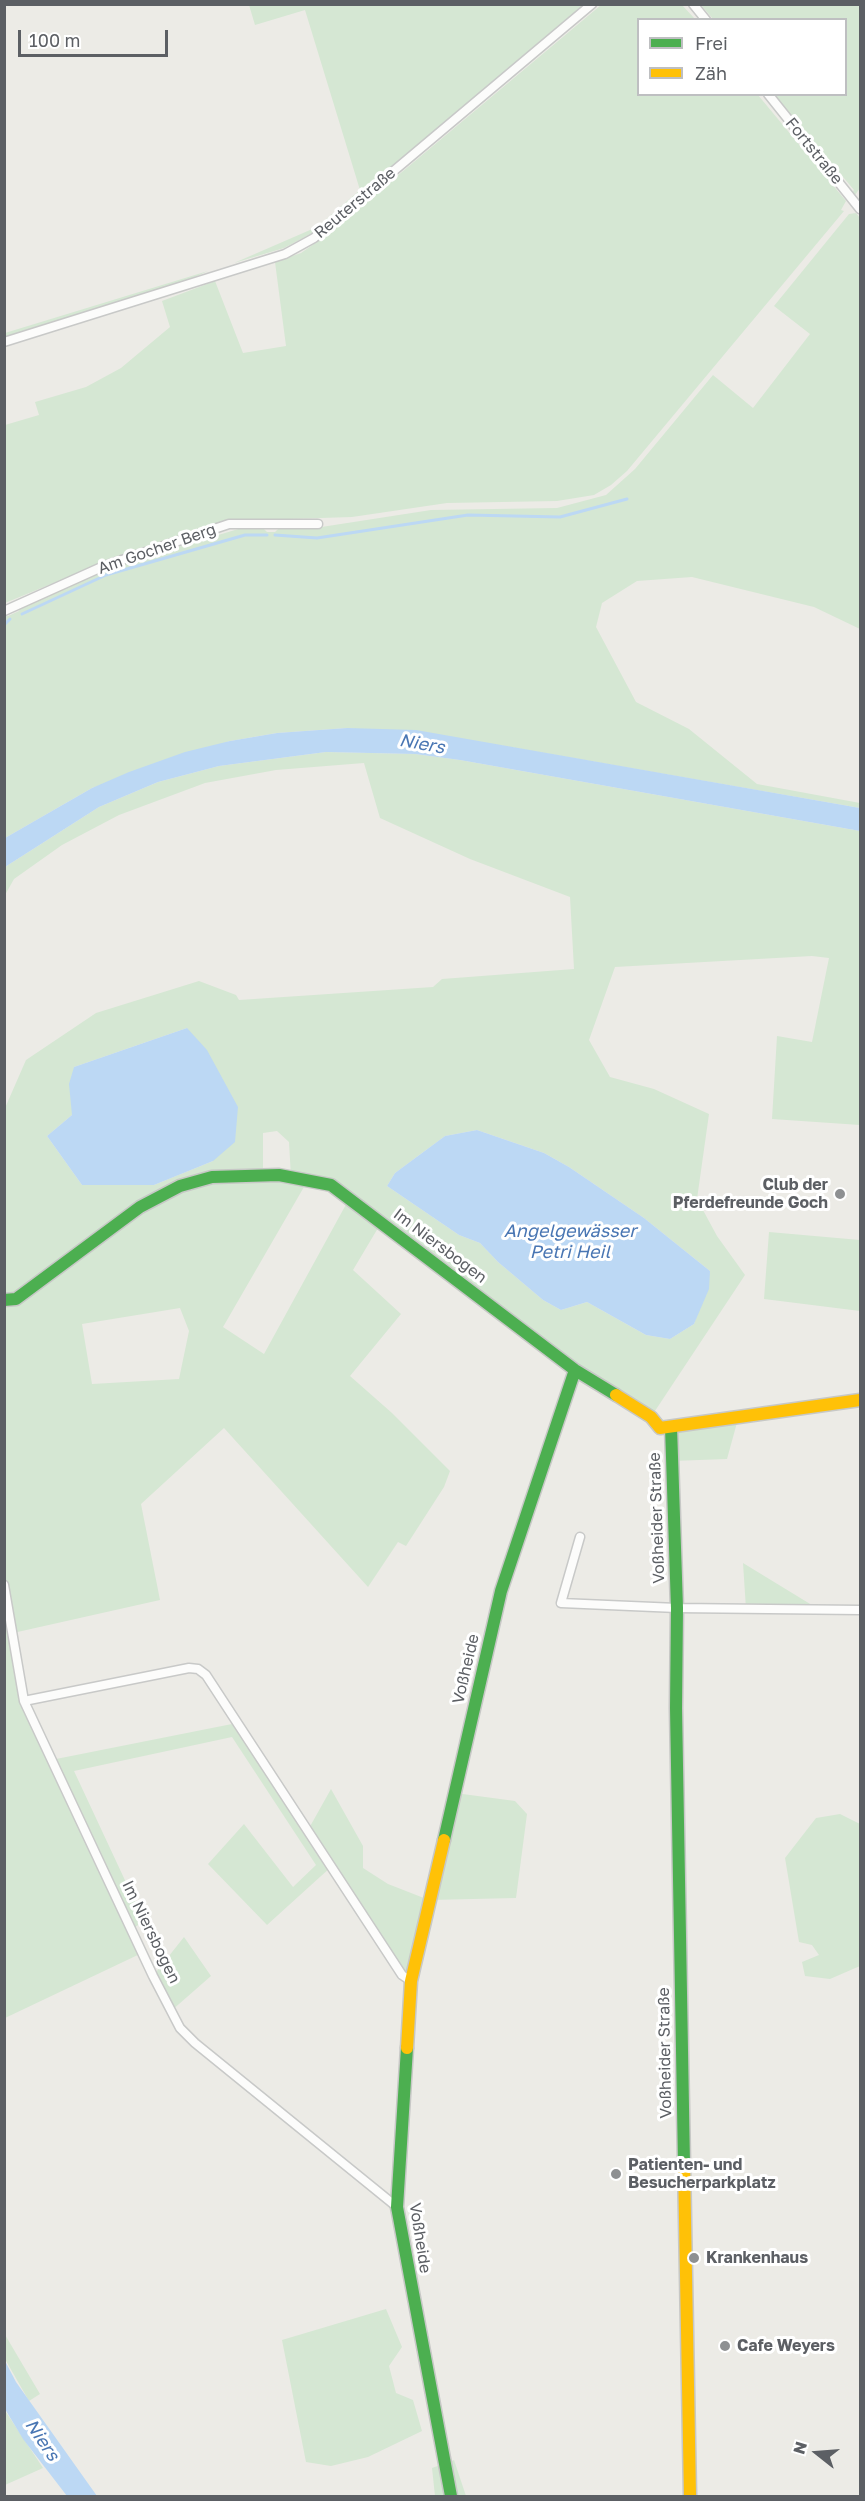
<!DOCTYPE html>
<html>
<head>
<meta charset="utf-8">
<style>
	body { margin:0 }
	#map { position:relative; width:865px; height:2501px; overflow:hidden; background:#ecebe6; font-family:"Golos Text",sans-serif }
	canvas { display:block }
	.frame { position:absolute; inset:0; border:6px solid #5c5f64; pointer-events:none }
	.legend { position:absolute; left:637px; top:18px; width:210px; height:78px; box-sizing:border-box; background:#fff; border:2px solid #bebfc1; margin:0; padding:8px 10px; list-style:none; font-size:18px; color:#5c5f64 }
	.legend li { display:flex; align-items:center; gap:12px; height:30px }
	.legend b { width:30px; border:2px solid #bebfc1 }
	.north { position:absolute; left:787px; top:2423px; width:60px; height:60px; -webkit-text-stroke:4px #fff; paint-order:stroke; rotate:287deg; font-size:16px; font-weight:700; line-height:24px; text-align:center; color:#5c5f64 }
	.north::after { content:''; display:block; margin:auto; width:21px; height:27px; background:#5c5f64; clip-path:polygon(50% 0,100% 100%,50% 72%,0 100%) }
	.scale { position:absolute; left:18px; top:30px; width:150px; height:27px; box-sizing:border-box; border:3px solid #5c5f64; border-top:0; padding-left:8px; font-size:18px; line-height:21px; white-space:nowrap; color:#5c5f64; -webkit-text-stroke:4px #fff; paint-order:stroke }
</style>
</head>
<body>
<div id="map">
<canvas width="865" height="2501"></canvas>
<div class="frame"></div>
<ul class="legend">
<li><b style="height:8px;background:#4caf50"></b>Frei</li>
<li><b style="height:8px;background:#ffc107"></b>Zäh</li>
</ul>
<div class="north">N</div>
<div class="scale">100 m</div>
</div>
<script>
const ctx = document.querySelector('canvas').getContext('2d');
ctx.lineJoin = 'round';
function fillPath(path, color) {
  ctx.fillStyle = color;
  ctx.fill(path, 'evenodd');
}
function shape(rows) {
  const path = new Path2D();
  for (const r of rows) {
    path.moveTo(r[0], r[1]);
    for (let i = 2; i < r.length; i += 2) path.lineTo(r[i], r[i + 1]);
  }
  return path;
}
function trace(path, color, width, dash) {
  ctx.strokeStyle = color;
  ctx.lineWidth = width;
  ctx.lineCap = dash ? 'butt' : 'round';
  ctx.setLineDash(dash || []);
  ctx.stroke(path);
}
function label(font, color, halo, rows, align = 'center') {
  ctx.font = font + ' "Golos Text",sans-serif';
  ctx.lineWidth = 6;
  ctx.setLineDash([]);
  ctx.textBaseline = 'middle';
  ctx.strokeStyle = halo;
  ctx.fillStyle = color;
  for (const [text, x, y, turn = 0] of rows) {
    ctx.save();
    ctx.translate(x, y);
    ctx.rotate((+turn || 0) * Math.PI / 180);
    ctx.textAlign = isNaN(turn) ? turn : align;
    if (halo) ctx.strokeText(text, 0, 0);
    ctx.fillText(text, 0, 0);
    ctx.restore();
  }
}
fillPath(shape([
	[249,5,587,5,318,230,284,248,234,263,317,227,360,190,305,10,255,25],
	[601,5,682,5,695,19,638,20,638,94,758,95,846,201,841,210,844,211,627,471,611,485,594,495,557,501,447,503,352,517,227,521,102,563,5,603,5,425,39,415,35,402,86,387,121,368,170,327,162,301,215,281,243,353,286,346,275,262,301,253,328,234],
	[701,5,860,5,860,188,855,195,852,192,854,190,774,95,846,94,846,20,713,19],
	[856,213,860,218,860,629,814,607,692,577,637,581,602,603,596,627,636,702,689,729,757,784,860,803,860,808,498,745,347,728,277,733,230,741,92,788,5,838,5,615,8,616,19,611,20,606,105,569,245,527,261,526,267,532,275,532,281,526,297,525,315,528,431,510,557,508,606,495,635,469,713,375,753,408,810,334,774,306,849,214],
	[208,271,177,285,5,337,5,333],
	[326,752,415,754,460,760,860,831,860,1125,772,1119,777,1036,812,1042,829,958,812,956,615,967,589,1040,610,1077,654,1089,709,1114,697,1199,717,1236,745,1275,651,1417,575,1370,381,1223,353,1270,401,1314,350,1376,392,1413,450,1471,444,1487,406,1546,398,1542,368,1587,224,1428,141,1504,160,1600,13,1633,24,1701,51,1760,237,1723,308,1830,331,1789,363,1846,363,1868,388,1884,429,1900,455,1793,515,1801,527,1814,516,1898,430,1900,411,1981,331,1867,267,1925,208,1864,244,1824,293,1887,316,1865,232,1737,74,1771,144,1921,131,1930,142,1953,5,2018,5,1108,26,1060,96,1013,199,981,236,995,239,1000,433,987,442,979,574,969,570,897,470,859,380,818,364,763,276,770,205,783,119,815,62,845,14,879,5,895,5,867,99,807,158,782,219,766],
	[187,1028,213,1161,154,1185,82,1185,47,1136,72,1115,74,1067],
	[477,1130,544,1153,569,1167,644,1218,710,1271,694,1324,670,1339,646,1335,587,1302,561,1310,543,1300,498,1262,480,1243,459,1235,387,1186,395,1173,445,1136],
	[277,1131,289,1142,291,1177,263,1176,263,1133],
	[308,1180,349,1199,264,1354,223,1327],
	[180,1308,189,1331,179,1379,92,1384,82,1324],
	[769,1232,860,1240,860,1311,764,1299],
	[738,1419,727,1459,672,1461,671,1427],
	[743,1563,820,1610,746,1609],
	[840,1814,860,1824,860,1966,830,1979,805,1976,802,1962,819,1955,812,1945,799,1942,785,1858,816,1818],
	[184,1937,211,1976,171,2011,153,1976],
	[386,2309,402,2347,389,2366,396,2393,413,2400,422,2431,368,2457,331,2466,306,2462,282,2340],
	[4,2333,40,2394,29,2401,5,2359],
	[4,2409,43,2468,5,2485,4,2485],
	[454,2460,466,2496,435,2496,432,2468]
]), '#d5e7d3');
fillPath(shape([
	[347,728,416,730,860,808,860,831,460,760,415,754,326,752,219,766,158,782,99,807,5,867,5,838,92,788,129,772,185,752,230,741,277,733],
	[187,1028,207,1050,238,1107,235,1142,213,1161,154,1185,82,1185,47,1136,72,1115,69,1084,74,1067],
	[477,1130,544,1153,569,1167,644,1218,710,1271,709,1289,694,1324,670,1339,646,1335,587,1302,561,1310,543,1300,498,1262,480,1243,459,1235,387,1186,395,1173,445,1136],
	[4,2359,16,2382,97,2496,67,2496,23,2439,5,2409]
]), '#bcd8f4');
trace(shape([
	[275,535,317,538,468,515,560,517,627,499],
	[22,614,106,575,245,535,267,535],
	[4,625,10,619]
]), '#bcd8f4', 3);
const street = shape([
	[693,4,706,20],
	[768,94,860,209],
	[4,342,285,254,314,238,592,4],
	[4,611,104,566,229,524,318,524],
	[580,1537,561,1603,677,1608,860,1610],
	[4,1585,24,1701,153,1976,180,2028,195,2043,397,2207],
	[24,1701,189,1668,198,1669,206,1675,402,1975,411,1981]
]);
const fast = shape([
	[4,1300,16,1299,140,1207,180,1186,212,1177,279,1175,331,1185,575,1370,616,1395],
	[671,1427,677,1608,676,1708,684,2164],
	[444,1840,501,1591,575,1370],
	[407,2048,397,2207,451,2496]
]);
const slow = shape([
	[616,1395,651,1417,660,1428,860,1400],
	[407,2048,411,1981,444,1840],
	[684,2164,690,2496]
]);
trace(street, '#c8c9c8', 11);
trace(fast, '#c7c8c6', 15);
trace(slow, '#c7c8c6', 15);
trace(street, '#fcfcfb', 8);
trace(fast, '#4caf50', 12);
trace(slow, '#ffc107', 12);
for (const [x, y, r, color] of [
	[840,1194,6,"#8e9092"],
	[616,2174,6,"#8e9092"],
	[694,2258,6,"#8e9092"],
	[725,2346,6,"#8e9092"]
]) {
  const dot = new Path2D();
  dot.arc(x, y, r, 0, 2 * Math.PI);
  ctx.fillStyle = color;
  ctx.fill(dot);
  trace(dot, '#fff', 2);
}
label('16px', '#5c5f64', '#fff', [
	["Fortstraße",814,151,51],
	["Reuterstraße",355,203,-40],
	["Am Gocher Berg",157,549,-19],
	["Im Niersbogen",440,1246,37],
	["Voßheider Straße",657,1518,-92],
	["Voßheide",466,1669,-77],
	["Im Niersbogen",151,1932,64],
	["Voßheider Straße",665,2053,-91],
	["Voßheide",420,2238,81]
]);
label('bold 16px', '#5c5f64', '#fff', [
	["Club der",828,1185,"right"],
	["Pferdefreunde Goch",828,1203,"right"],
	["Patienten- und",628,2165],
	["Besucherparkplatz",628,2183],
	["Krankenhaus",706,2258],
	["Cafe Weyers",737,2346]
], 'left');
label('italic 18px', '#4976b3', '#fff', [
	["Niers",422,744,10],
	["Angelgewässer",570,1231],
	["Petri Heil",570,1252],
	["Niers",42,2440,56]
]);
</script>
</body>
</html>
